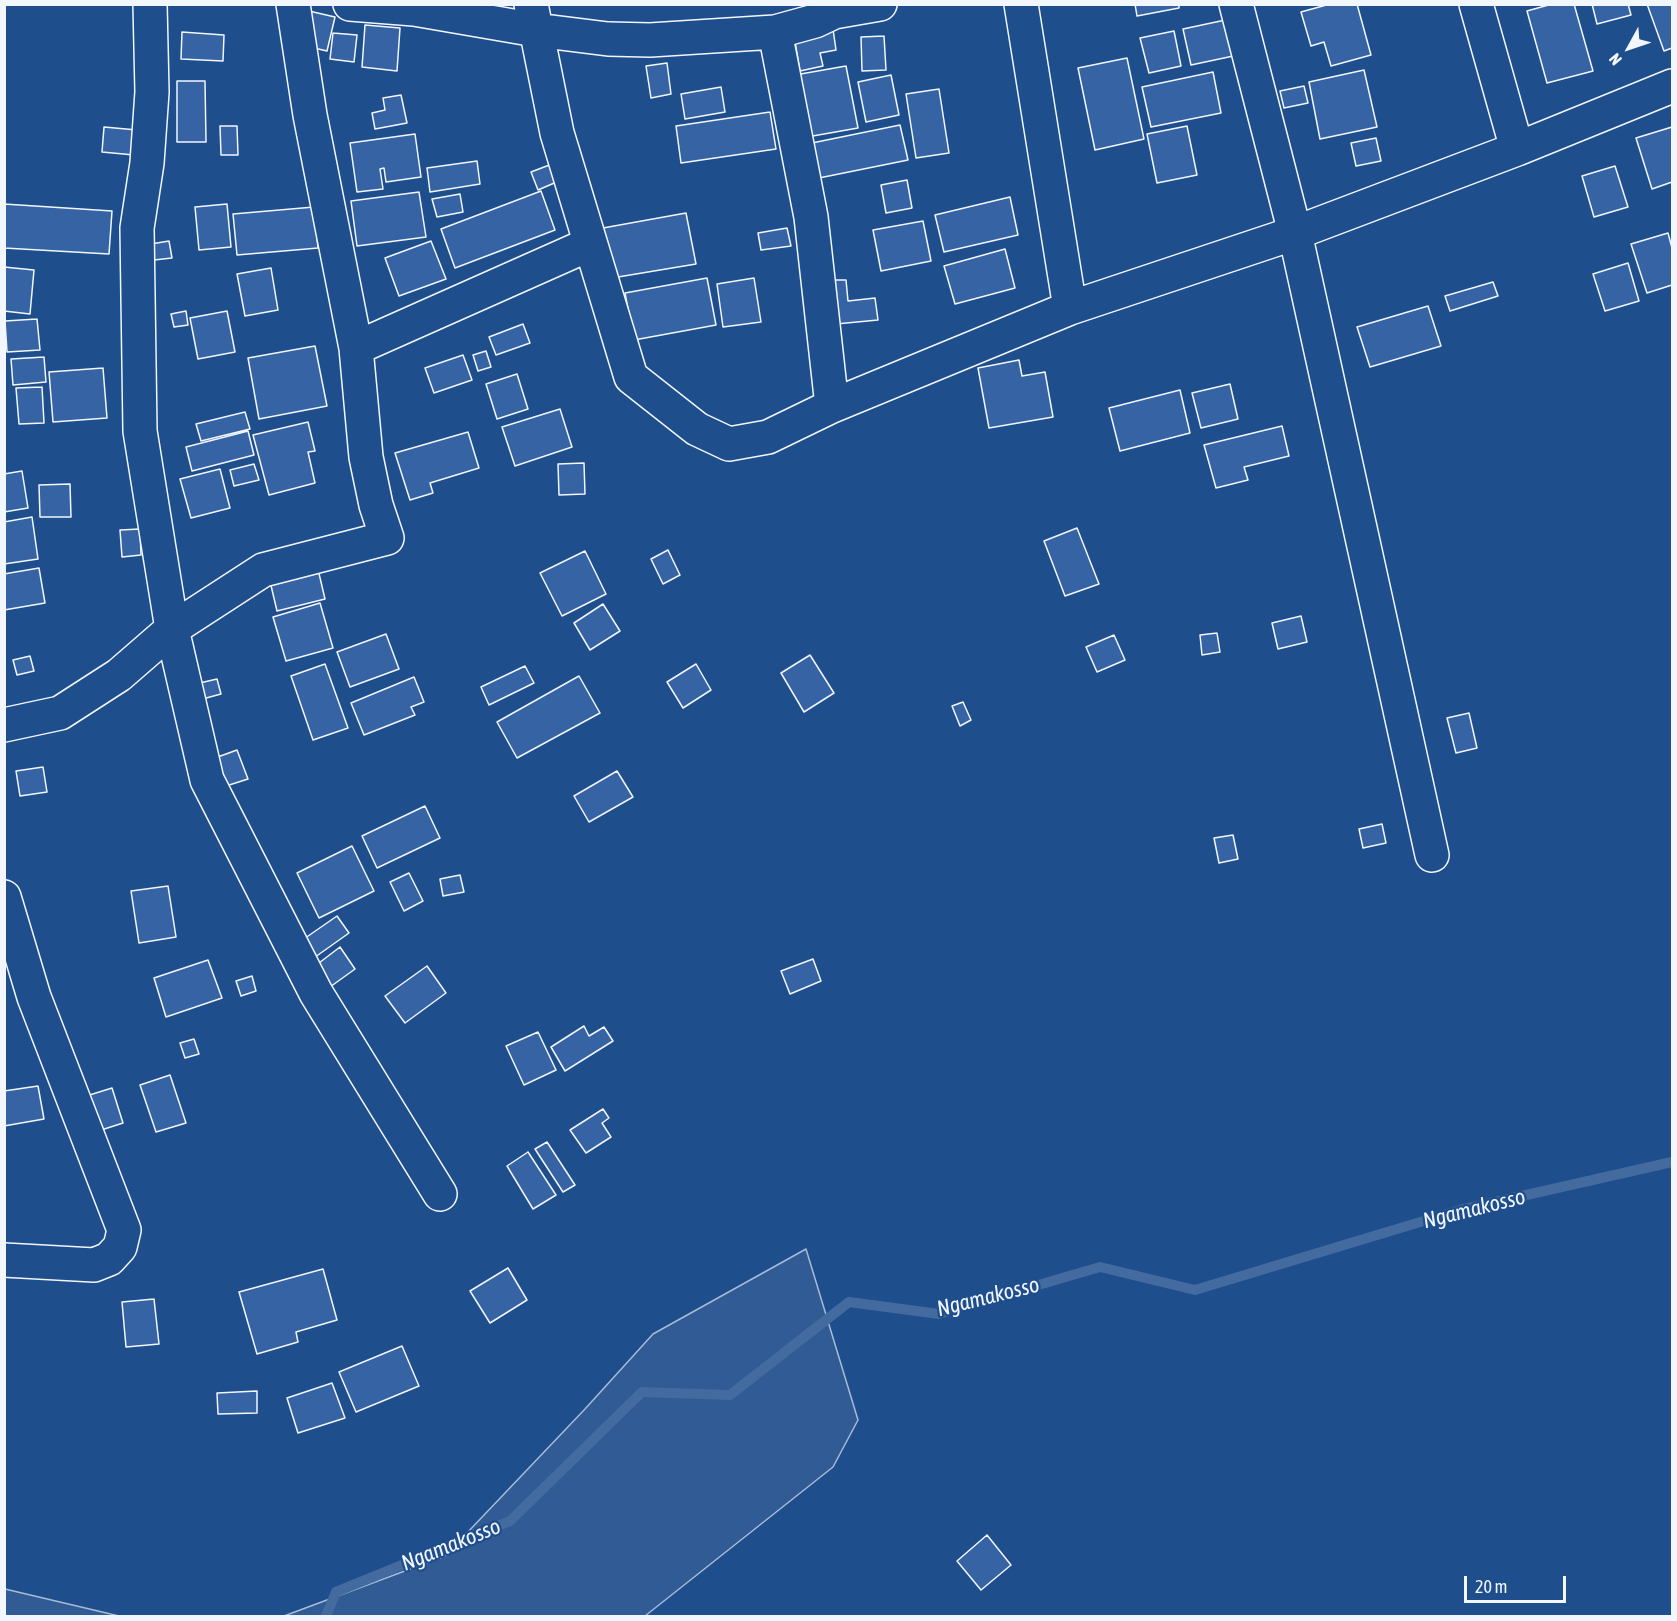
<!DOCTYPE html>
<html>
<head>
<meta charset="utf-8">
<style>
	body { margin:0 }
	#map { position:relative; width:1677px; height:1621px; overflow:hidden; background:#1f4e8c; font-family:"Asap Condensed",sans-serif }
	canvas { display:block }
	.frame { position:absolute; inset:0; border:6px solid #f2f6ff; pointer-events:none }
	.north { position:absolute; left:1599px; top:18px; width:60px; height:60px; -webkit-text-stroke:4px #1f4e8c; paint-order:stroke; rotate:230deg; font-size:16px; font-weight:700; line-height:24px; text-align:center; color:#f2f6ff }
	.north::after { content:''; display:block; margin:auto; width:21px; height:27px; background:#f2f6ff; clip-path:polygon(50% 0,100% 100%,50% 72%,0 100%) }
	.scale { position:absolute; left:1464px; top:1576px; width:102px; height:27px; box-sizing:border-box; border:3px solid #f2f6ff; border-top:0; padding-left:8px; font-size:18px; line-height:21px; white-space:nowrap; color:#f2f6ff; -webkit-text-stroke:4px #1f4e8c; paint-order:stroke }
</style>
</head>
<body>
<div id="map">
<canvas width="1677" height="1621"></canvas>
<div class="frame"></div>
<div class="north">N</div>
<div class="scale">20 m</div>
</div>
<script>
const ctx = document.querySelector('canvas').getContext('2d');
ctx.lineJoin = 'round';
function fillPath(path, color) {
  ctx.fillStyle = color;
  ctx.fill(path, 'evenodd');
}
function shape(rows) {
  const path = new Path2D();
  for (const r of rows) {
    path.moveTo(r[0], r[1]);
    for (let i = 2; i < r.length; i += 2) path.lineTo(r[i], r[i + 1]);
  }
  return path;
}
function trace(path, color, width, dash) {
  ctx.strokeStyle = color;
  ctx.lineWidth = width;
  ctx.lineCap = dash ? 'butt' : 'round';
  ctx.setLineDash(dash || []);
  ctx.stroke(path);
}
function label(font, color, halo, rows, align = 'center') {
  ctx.font = font + ' "Asap Condensed",sans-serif';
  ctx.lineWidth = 4.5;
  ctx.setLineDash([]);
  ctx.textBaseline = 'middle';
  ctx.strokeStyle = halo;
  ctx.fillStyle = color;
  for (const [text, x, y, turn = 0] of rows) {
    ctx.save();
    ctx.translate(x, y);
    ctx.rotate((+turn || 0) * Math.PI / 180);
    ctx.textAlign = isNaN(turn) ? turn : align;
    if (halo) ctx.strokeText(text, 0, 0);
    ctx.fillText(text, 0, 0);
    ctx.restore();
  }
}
const built = shape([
	[806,1249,858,1420,833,1467,645,1616,284,1616,445,1556,585,1409,653,1334,806,1249],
	[4,1589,5,1589,119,1616,5,1616,4,1589]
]);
fillPath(built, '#305b95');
trace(built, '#a8bbd7', 1.5);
trace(shape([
	[326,1616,336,1592,510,1521,642,1392,730,1395,849,1302,939,1314,1100,1267,1195,1290,1460,1210,1672,1162]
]), '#446ba0', 10);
const building = shape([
	[1135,4,1179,4,1179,8,1137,16,1135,4],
	[1330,4,1357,4,1371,55,1331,66,1324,42,1311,46,1301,12,1330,4],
	[1552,4,1574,4,1593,71,1547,83,1527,11,1552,4],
	[1592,4,1628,4,1631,15,1597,24,1592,4],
	[1647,4,1672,4,1672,48,1664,51,1647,4],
	[309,11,335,17,327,51,301,45,309,11],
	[1230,19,1238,55,1191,65,1183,29,1230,19],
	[365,25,400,28,397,71,362,67,365,25],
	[833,29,836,50,820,53,823,66,800,71,794,36,833,29],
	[1174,31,1181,66,1149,73,1140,38,1174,31],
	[182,32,224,35,223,61,181,59,182,32],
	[333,33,357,35,354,62,330,59,333,33],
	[884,36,886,70,862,71,861,37,884,36],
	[1127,58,1144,139,1095,150,1078,68,1127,58],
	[667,63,671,94,651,98,646,66,667,63],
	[846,66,858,128,807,137,795,75,846,66],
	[1364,70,1377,127,1320,139,1309,82,1364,70],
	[1213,72,1221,113,1151,127,1142,87,1213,72],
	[891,75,899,115,866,122,858,82,891,75],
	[177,81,205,81,206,142,177,142,177,81],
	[1304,86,1308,103,1284,108,1280,91,1304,86],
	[721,87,725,112,685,119,681,94,721,87],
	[939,89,949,153,916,158,906,94,939,89],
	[401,95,407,123,375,129,372,113,385,110,383,98,401,95],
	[770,112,776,149,681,163,676,126,770,112],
	[900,125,908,160,819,178,812,143,900,125],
	[220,126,237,126,238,155,221,155,220,126],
	[1187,126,1197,175,1157,183,1147,134,1187,126],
	[104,127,137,130,134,155,102,152,104,127],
	[1672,127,1672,182,1652,189,1636,138,1672,127],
	[415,134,421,177,386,182,384,168,380,169,383,189,357,192,350,143,415,134],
	[1376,138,1381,161,1356,166,1351,143,1376,138],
	[477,161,480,184,430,192,427,168,477,161],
	[552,164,559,181,538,190,531,172,552,164],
	[1615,166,1628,207,1594,217,1582,176,1615,166],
	[907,180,912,208,886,213,881,185,907,180],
	[541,191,555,230,455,268,441,229,541,191],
	[419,192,426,237,357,246,351,201,419,192],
	[460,194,463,212,437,217,432,199,460,194],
	[1010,197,1018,235,944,252,935,215,1010,197],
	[4,204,112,211,109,254,4,248,4,204],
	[227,204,231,247,199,250,195,207,227,204],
	[314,207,318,248,237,255,233,214,314,207],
	[686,213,696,264,612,278,603,228,686,213],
	[923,221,931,261,881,271,873,230,923,221],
	[787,228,791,246,761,250,758,233,787,228],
	[1668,233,1672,248,1672,285,1647,293,1631,244,1668,233],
	[169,241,172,258,154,260,151,244,169,241],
	[431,241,446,279,399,296,385,258,431,241],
	[1005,249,1015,288,955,304,944,266,1005,249],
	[1628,263,1639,301,1605,311,1593,274,1628,263],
	[4,267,34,270,30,314,4,311,4,267],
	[271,268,278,310,245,316,237,274,271,268],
	[707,278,716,325,634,340,625,293,707,278],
	[754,278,761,322,723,327,717,284,754,278],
	[832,280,846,280,848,301,875,298,878,320,836,324,832,280],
	[1493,282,1498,296,1450,311,1445,296,1493,282],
	[1428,306,1441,346,1370,367,1357,327,1428,306],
	[186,311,188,325,174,327,171,314,186,311],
	[227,311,235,352,198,359,190,318,227,311],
	[37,319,40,350,7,352,5,321,37,319],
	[523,324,530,343,496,355,489,337,523,324],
	[315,346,327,406,259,419,248,358,315,346],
	[486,351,491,367,478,371,473,355,486,351],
	[463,355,472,380,434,393,425,368,463,355],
	[44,357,46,382,13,385,11,359,44,357],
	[1019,360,1022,376,1045,372,1053,417,989,428,978,368,1019,360],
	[103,368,107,418,53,422,49,372,103,368],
	[517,374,528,409,497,419,486,384,517,374],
	[1230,384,1238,419,1201,428,1192,393,1230,384],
	[42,387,44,423,19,424,16,388,42,387],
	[1180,390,1190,433,1120,451,1109,408,1180,390],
	[560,409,572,447,515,466,502,427,560,409],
	[245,412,250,429,201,441,196,424,245,412],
	[308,422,315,451,308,452,315,483,269,495,253,435,308,422],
	[1282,426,1289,456,1244,467,1248,480,1216,488,1204,445,1282,426],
	[248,431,254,455,192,471,186,447,248,431],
	[468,432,479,468,430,483,433,493,410,500,395,453,468,432],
	[584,463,585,494,559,495,558,464,584,463],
	[254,464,259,480,234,486,230,470,254,464],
	[220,469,230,508,191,518,180,479,220,469],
	[22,471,28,508,4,512,4,474,22,471],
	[70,484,71,517,40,517,39,485,70,484],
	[32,517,38,559,4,564,4,522,32,517],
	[1077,528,1099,584,1065,596,1044,541,1077,528],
	[140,529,141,555,122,557,120,530,140,529],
	[668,550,680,575,663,584,651,559,668,550],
	[585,551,606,594,562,616,540,573,585,551],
	[317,565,325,599,277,611,269,577,317,565],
	[39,568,45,603,4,610,4,574,39,568],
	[320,603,333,648,286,661,273,617,320,603],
	[603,604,620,631,590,650,574,623,603,604],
	[1301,616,1307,642,1278,649,1272,623,1301,616],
	[1217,633,1220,652,1202,655,1200,635,1217,633],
	[386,634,399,669,350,687,337,652,386,634],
	[1114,635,1125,660,1097,672,1086,647,1114,635],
	[810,655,834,693,804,712,781,673,810,655],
	[30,656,34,671,17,675,13,660,30,656],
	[325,664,348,728,313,740,291,676,325,664],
	[696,664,711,690,683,708,667,682,696,664],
	[525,666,534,683,489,705,481,687,525,666],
	[579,676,600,713,517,758,497,722,579,676],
	[414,677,424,702,411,707,415,715,364,735,351,703,414,677],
	[217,679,221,694,195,701,191,685,217,679],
	[963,702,971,720,960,726,952,706,963,702],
	[1469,713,1477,748,1456,753,1447,718,1469,713],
	[237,750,248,779,226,786,215,758,237,750],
	[43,767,47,792,20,796,16,771,43,767],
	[617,771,633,797,589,822,574,796,617,771],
	[425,806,440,838,377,868,362,836,425,806],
	[1382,824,1386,843,1363,848,1359,829,1382,824],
	[1233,835,1238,859,1219,863,1214,838,1233,835],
	[352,846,374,891,319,918,297,873,352,846],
	[409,873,423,901,404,911,390,882,409,873],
	[460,875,464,892,443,896,440,879,460,875],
	[168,886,176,937,139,943,131,891,168,886],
	[337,916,349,933,311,960,298,943,337,916],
	[340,947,355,969,330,987,315,966,340,947],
	[813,959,821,981,790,994,781,971,813,959],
	[208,960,222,998,166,1017,154,978,208,960],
	[427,966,446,993,405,1023,385,996,427,966],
	[252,976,256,991,241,996,236,981,252,976],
	[584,1026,589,1036,604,1027,613,1041,565,1071,551,1047,584,1026],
	[538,1032,556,1070,524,1085,506,1046,538,1032],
	[194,1039,199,1054,185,1058,180,1043,194,1039],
	[170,1075,186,1123,156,1132,140,1085,170,1075],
	[38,1086,44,1119,4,1126,4,1091,38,1086],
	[112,1088,123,1123,92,1133,80,1098,112,1088],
	[603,1109,609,1118,602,1123,611,1137,586,1153,570,1130,603,1109],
	[547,1142,575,1185,563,1192,535,1149,547,1142],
	[528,1152,556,1195,533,1209,507,1166,528,1152],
	[508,1268,527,1300,490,1323,470,1291,508,1268],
	[323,1269,337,1320,296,1332,298,1342,257,1354,239,1292,323,1269],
	[154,1299,159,1344,126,1347,122,1302,154,1299],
	[402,1346,419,1386,356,1412,339,1372,402,1346],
	[332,1383,345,1418,298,1433,287,1398,332,1383],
	[257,1391,257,1413,218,1414,217,1393,257,1391],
	[987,1535,1011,1565,981,1590,957,1561,987,1535]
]);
fillPath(building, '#3563a3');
trace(building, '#f2f6ff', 1.5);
const minor = shape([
	[150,4,152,92,147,163,137,228,140,431,172,629,207,780,316,993,440,1194],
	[350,4,414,9,536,30,608,39,650,40,775,32,815,21,834,12,880,4],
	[531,4,557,133,631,377,697,429,729,444,768,437,832,406,1070,308,1295,233,1517,149,1672,86],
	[1021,4,1070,308],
	[1236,4,1295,233,1432,855],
	[1476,4,1517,149],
	[775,32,811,217,832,406],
	[356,348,590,244],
	[4,725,60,713,119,675,172,629,263,570,387,538,376,505,366,457,356,348,310,115,293,4],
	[4,897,34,997,124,1230,120,1247,109,1259,94,1265,4,1260]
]);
trace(minor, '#f2f6ff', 36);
trace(minor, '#1f4e8c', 33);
label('italic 22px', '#f2f6ff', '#1f4e8c', [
	["Ngamakosso",1474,1209,-14],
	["Ngamakosso",988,1297,-14],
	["Ngamakosso",451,1545,-22]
]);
</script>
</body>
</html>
